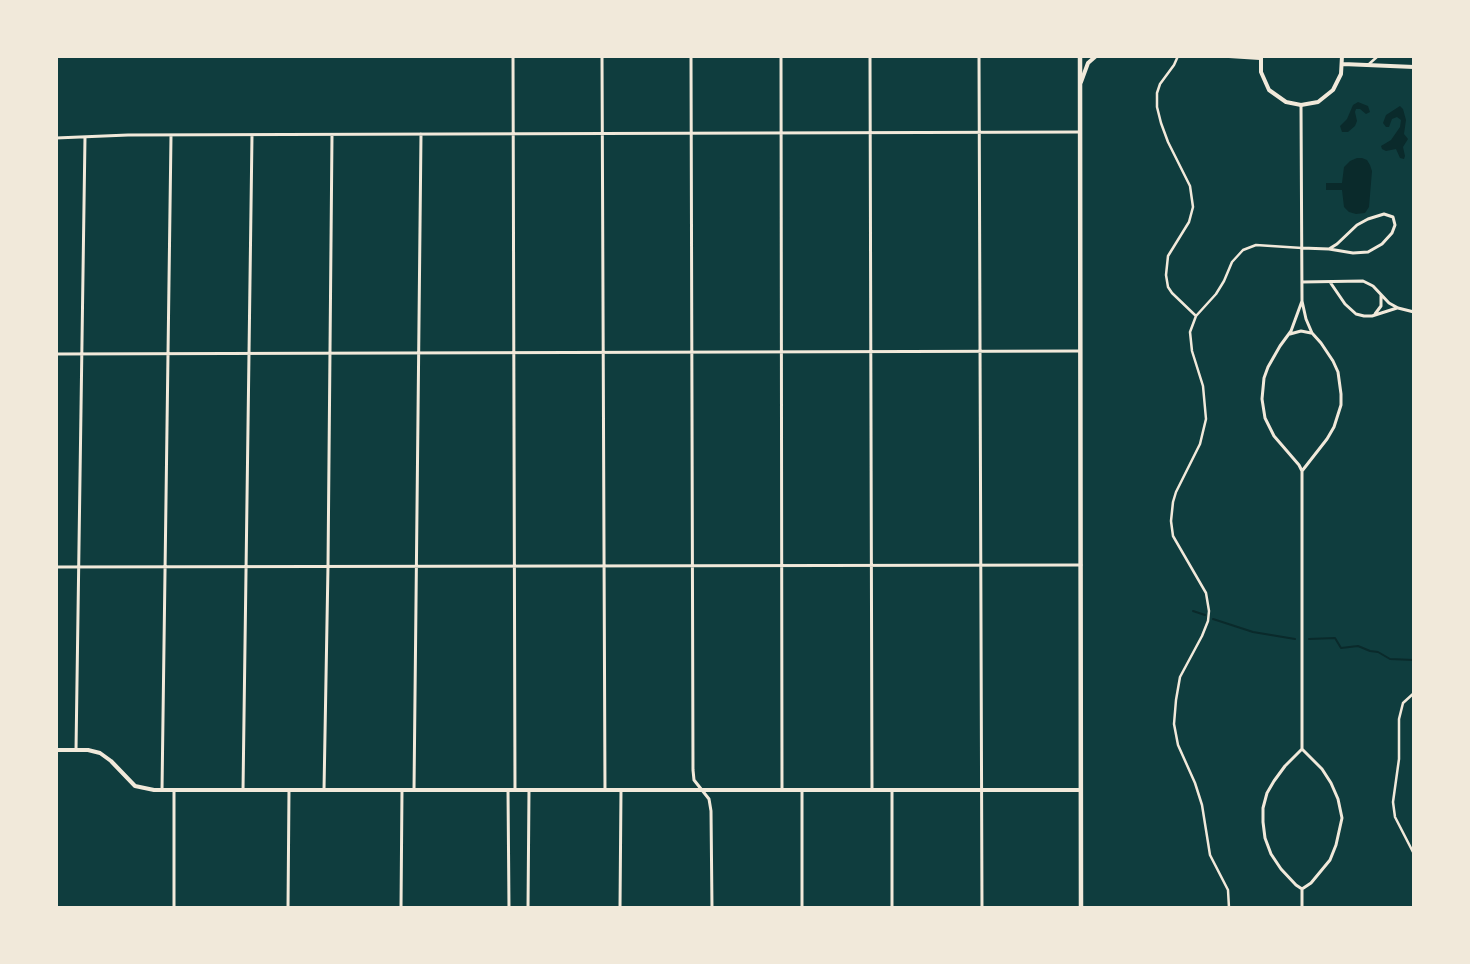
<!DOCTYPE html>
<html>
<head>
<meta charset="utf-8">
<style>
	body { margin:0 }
	#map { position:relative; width:1470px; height:964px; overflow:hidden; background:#0f3d3e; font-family:"Varela Round",sans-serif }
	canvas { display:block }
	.frame { position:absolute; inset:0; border:58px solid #f1e9da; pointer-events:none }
</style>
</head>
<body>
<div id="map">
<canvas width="1470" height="964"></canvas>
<div class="frame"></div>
</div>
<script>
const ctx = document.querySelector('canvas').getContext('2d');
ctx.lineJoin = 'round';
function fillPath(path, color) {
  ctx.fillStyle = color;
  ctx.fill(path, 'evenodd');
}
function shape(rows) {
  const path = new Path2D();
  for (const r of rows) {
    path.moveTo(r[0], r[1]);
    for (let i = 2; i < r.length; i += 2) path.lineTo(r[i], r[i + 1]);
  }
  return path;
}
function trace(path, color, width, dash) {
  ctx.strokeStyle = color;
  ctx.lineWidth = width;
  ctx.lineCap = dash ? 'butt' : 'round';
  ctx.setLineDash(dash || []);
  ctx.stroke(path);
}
fillPath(shape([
	[1358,102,1368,106,1370,112,1366,114,1360,109,1356,109,1355,112,1357,121,1355,126,1348,132,1342,132,1340,126,1347,119,1353,105],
	[1400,106,1403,109,1406,120,1404,134,1408,139,1403,147,1405,156,1404,159,1400,158,1396,149,1386,151,1382,149,1381,146,1391,140,1400,127,1401,120,1397,117,1392,119,1389,127,1386,127,1383,123,1386,115],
	[1357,158,1362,158,1367,160,1370,165,1372,171,1369,207,1365,213,1356,214,1349,212,1344,207,1342,190,1326,190,1326,183,1342,183,1344,167,1350,161]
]), '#0a2a2b');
trace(shape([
	[1193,611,1205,615],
	[1213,619,1253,632,1295,639],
	[1309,639,1335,638,1341,648,1358,646,1370,651,1378,652,1390,659,1414,660]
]), '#0a2a2b', 2);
trace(shape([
	[1178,56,1174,65,1160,84,1157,93,1157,107,1161,123,1168,142,1190,186,1193,207,1189,222,1168,256,1166,275,1168,287,1172,293,1196,316],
	[1369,64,1378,56],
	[1414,693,1403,703,1399,719,1399,759,1393,802,1395,817,1414,854],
	[1229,908,1228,890,1210,855,1202,805,1195,783,1178,745,1174,724,1176,700,1180,677,1202,636,1208,621,1209,611,1206,593,1173,536,1171,521,1173,502,1176,492,1200,444,1206,419,1203,386,1192,351,1190,332,1196,316,1216,294,1224,281,1232,262,1243,250,1256,245,1302,248]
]), '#f1e9da', 2.5);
trace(shape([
	[513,56,515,790],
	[602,56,605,790],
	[691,56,693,770,694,780,709,799,711,811,712,908],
	[781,56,782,790],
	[870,56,872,790],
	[979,56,982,908],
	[1301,105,1302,301],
	[56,138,128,135,1080,132],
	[1302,248,1329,249,1353,253,1368,252,1382,244,1392,233,1395,225,1393,217,1384,214,1368,219,1357,225,1337,244,1329,249],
	[1302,282,1363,281,1373,286,1389,303,1398,308,1414,312],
	[1330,282,1345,304,1356,314,1364,316,1372,316,1397,308],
	[1375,314,1381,306,1381,295],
	[1290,334,1301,331,1311,333],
	[56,354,1080,351],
	[56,567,1081,565],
	[1302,749,1302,471,1299,465,1274,436,1265,418,1262,399,1264,378,1268,367,1280,346,1291,331,1302,301,1306,319,1312,333,1321,343,1333,361,1338,372,1341,394,1341,405,1334,427,1327,439,1302,471],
	[1302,749,1322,769,1331,783,1338,799,1342,818,1336,845,1330,860,1311,883,1302,889,1296,885,1281,869,1271,854,1265,838,1263,822,1263,808,1267,793,1274,781,1285,766,1302,749],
	[76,750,85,137],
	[162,790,171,136],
	[243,790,252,135],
	[324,790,328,566,332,135],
	[414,790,421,134],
	[508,790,509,908],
	[892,790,892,908],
	[1302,889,1302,908],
	[174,908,174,790],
	[288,908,289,790],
	[401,908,402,790],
	[528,908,529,790],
	[620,908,621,790],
	[802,908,802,790]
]), '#f1e9da', 3);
trace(shape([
	[1229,56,1260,58],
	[1261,56,1261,72,1269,90,1286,102,1301,105,1318,102,1333,90,1341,74,1342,56],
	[1343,64,1414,67],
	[1081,82,1088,63,1096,56],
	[56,750,88,750,100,753,111,761,135,786,154,790,1081,790]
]), '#f1e9da', 4);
trace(shape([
	[1080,56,1081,908]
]), '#f1e9da', 4.5);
</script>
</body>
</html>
